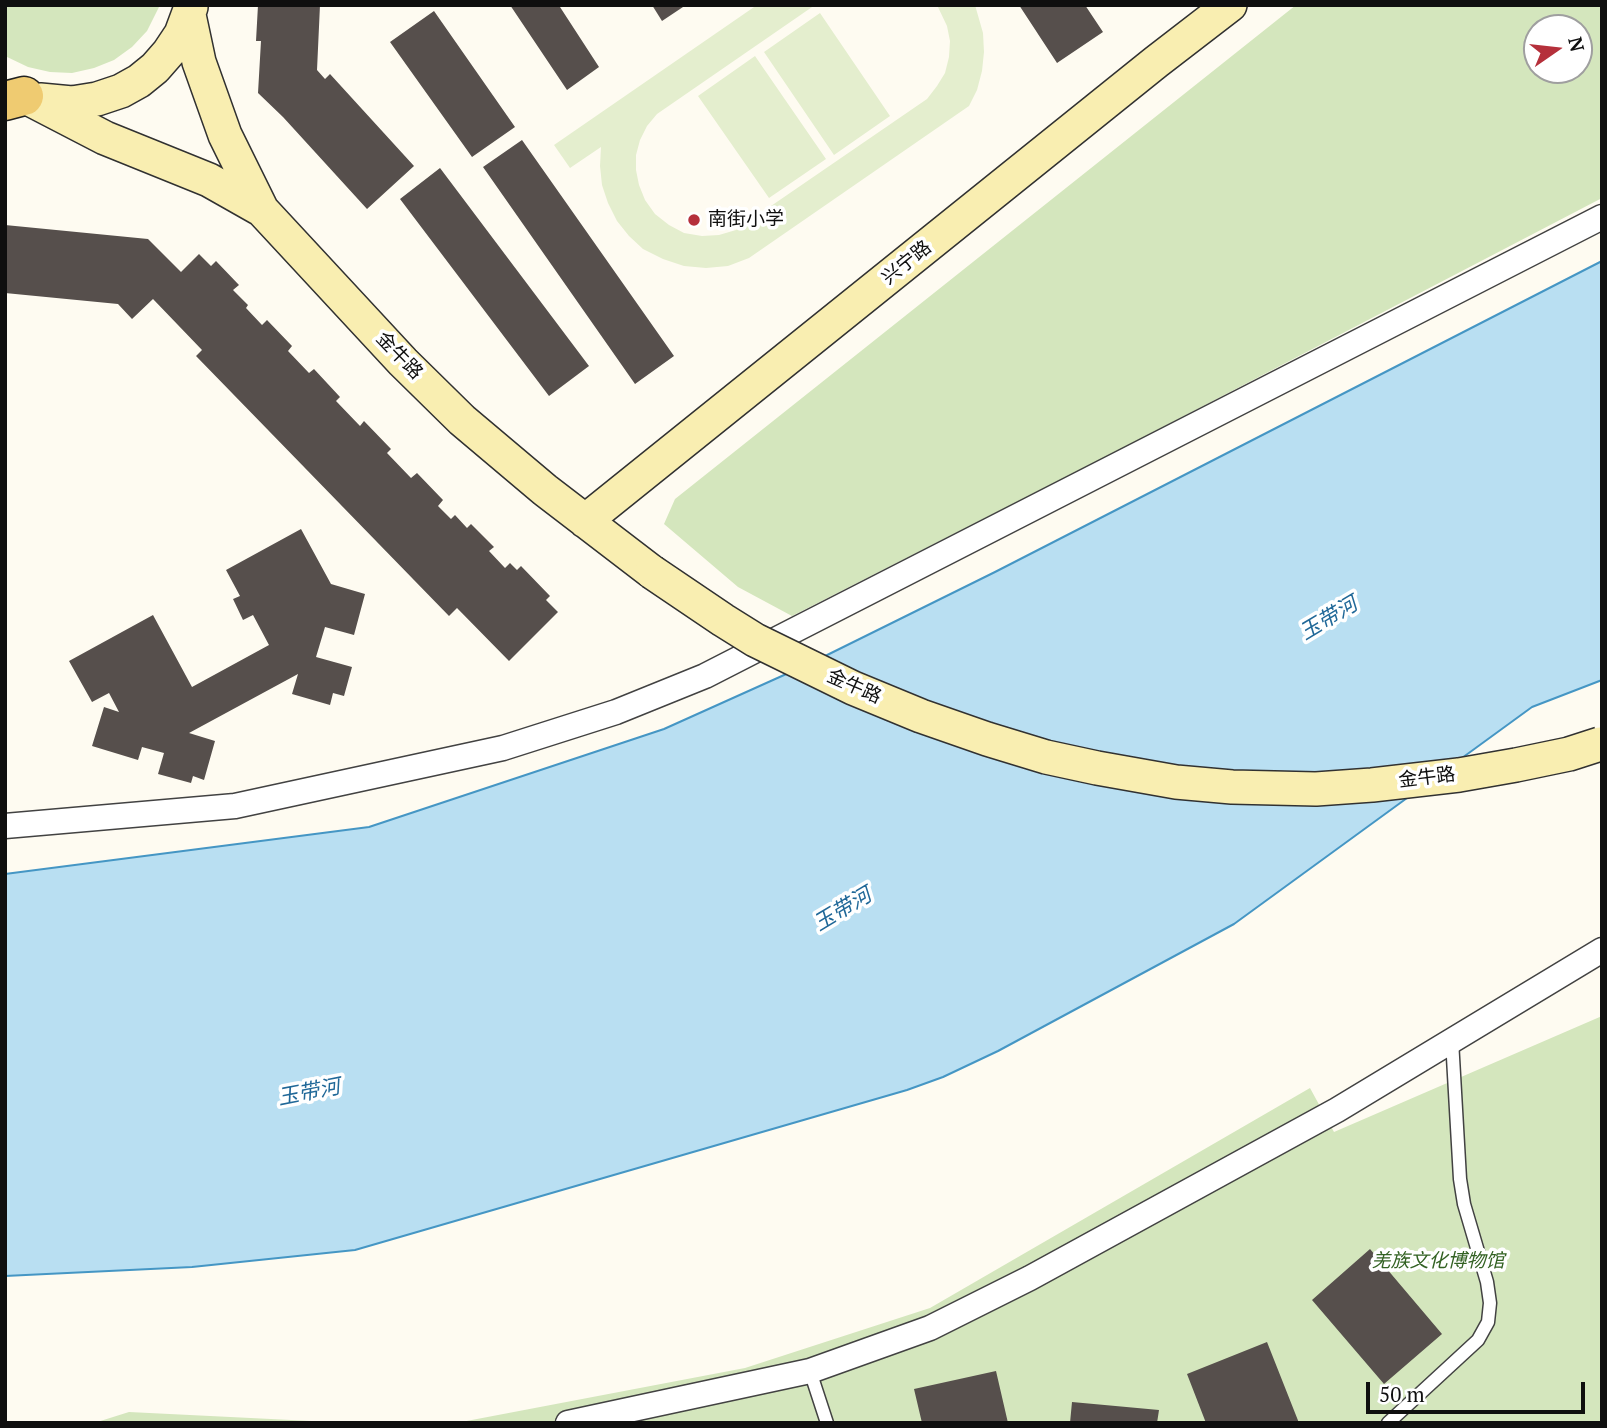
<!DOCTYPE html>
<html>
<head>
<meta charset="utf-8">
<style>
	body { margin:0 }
	#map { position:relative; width:1607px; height:1428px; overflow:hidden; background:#fefbf1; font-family:"PT Serif",serif }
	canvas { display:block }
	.frame { position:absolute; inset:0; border:7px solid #0f0f0f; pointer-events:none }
	.north { position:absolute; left:1523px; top:14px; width:70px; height:70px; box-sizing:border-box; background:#fff; border:2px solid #9f9f9f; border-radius:50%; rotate:76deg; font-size:19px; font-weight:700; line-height:28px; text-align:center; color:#0f0f0f }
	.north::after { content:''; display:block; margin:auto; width:24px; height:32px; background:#b5303b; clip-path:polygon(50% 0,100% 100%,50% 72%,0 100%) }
	.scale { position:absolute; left:1366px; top:1382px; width:219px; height:32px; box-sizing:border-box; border:4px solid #0f0f0f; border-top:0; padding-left:9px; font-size:21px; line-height:24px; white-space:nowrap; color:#0f0f0f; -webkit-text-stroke:5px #fff; paint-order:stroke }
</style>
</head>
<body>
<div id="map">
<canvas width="1607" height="1428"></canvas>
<div class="frame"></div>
<div class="north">N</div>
<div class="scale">50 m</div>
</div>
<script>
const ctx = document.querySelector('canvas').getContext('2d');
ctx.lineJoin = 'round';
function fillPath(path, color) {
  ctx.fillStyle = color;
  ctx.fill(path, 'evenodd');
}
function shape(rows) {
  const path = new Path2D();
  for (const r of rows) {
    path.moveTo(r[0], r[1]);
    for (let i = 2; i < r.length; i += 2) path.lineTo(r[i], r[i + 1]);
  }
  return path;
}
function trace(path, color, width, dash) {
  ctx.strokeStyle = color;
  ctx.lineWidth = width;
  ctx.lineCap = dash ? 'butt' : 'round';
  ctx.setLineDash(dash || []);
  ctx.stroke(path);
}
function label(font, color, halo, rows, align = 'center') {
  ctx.font = font + ' "PT Serif","Noto Sans SC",serif';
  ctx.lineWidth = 7;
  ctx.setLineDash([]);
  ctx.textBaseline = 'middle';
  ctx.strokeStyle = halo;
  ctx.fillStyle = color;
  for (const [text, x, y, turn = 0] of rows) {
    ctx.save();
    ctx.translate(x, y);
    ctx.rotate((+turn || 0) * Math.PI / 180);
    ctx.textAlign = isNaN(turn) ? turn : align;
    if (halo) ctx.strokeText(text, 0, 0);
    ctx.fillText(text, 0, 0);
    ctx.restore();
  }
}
fillPath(shape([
	[5,5,160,5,147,31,132,47,114,60,94,68,72,73,50,72,28,67,5,56],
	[1296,5,1602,5,1602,198,1111,454,792,616,738,587,664,524,675,499],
	[1537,28,1579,28,1579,70,1537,70],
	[1602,1016,1602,1423,456,1423,745,1368,930,1308,1310,1088,1334,1132],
	[129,1412,352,1423,94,1423]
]), '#d4e6bd');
fillPath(shape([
	[757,5,815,5,657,114,647,126,640,140,636,155,636,170,639,185,645,200,655,214,669,225,684,233,702,236,719,235,736,230,927,99,937,86,945,73,949,57,950,41,947,26,937,5,975,5,983,33,984,52,982,71,977,90,969,106,749,258,728,266,706,268,684,266,663,259,643,249,629,236,617,221,608,203,602,185,600,166,601,147,570,168,554,145],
	[820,13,890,116,834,155,764,52],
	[755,56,826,159,769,198,698,96]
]), '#e4eece');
const water = shape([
	[1602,261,1602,680,1532,707,1234,924,998,1051,943,1077,907,1090,355,1250,192,1267,5,1276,5,874,369,827,664,729,813,662,995,572,1602,261]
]);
fillPath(water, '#b9dff2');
trace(water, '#4596c4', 2);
fillPath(shape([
	[258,5,320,5,317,70,325,79,330,74,414,166,367,209,283,117,258,93,261,41,256,41],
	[510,5,563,5,560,7,599,67,567,90],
	[652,5,686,5,662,21],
	[1019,5,1085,5,1103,32,1057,63],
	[434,11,515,127,472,157,390,42],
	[522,140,674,356,635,384,483,167],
	[440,168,589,366,549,396,400,199],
	[5,225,148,239,181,272,199,254,211,266,216,261,239,285,233,290,248,305,246,308,262,325,267,320,292,346,288,351,309,373,314,369,340,397,336,401,360,426,364,421,391,449,387,453,411,478,417,473,443,500,438,506,451,519,455,515,467,528,471,524,494,547,489,551,505,568,510,563,517,570,521,566,550,596,546,600,558,612,509,661,457,608,449,616,196,356,202,350,153,299,132,319,118,304,5,293],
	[301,529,331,584,365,594,354,635,325,627,316,657,352,667,344,696,333,693,330,705,292,694,298,674,189,733,215,741,204,780,193,776,191,783,158,774,164,753,142,747,138,760,92,746,104,707,119,712,109,693,92,702,69,661,153,615,192,687,269,645,253,615,243,620,233,599,240,596,226,570],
	[1370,1249,1442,1334,1384,1384,1312,1300],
	[1267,1342,1299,1423,1206,1423,1187,1374],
	[996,1371,1008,1423,922,1423,914,1389],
	[1072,1402,1159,1410,1157,1423,1070,1423]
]), '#564f4c');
const lane = shape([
	[810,1371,827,1423],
	[1388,1423,1478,1340,1488,1322,1490,1303,1487,1282,1464,1204,1460,1179,1452,1040]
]);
const street = shape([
	[5,826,235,806,503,748,616,712,705,676,1602,217],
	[568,1423,810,1371,930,1328,1030,1278,1337,1110,1602,950]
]);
const secondary = shape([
	[189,15,199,62,225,135,262,210,403,362,462,420,545,490,652,572],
	[24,96,105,138,209,180,262,210],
	[40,100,72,103,97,99,121,91,139,81,155,68,169,52,181,34,191,7],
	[585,521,1156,62,1230,5]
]);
const primary = shape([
	[5,101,24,96]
]);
trace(lane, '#424242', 15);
trace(street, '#424242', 27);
trace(secondary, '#313131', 36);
trace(primary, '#202020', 41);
trace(lane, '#fff', 12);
trace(street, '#fff', 24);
trace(secondary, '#f9eeb1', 33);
trace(primary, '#efcb71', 38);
const secondaryBridge = shape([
	[652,572,723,620,755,640,853,688,921,716,987,739,1046,757,1097,768,1176,782,1232,787,1316,789,1372,785,1459,775,1516,765,1569,754,1600,744]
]);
trace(secondaryBridge, '#313131', 36, []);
trace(secondaryBridge, '#f9eeb1', 33);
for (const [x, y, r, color] of [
	[694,220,7,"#b5303b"]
]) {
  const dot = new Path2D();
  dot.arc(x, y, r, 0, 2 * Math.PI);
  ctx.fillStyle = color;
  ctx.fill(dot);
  trace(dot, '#fff', 2.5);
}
label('19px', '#0f0f0f', '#fff', [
	["南街小学",708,220]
], 'left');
label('19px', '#0f0f0f', '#fff', [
	["兴宁路",907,263,-39],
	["金牛路",399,356,46],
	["金牛路",854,687,24],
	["金牛路",1427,778,-7]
]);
label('italic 19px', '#336223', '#fff', [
	["羌族文化博物馆",1438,1262]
]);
label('italic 21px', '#206898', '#fff', [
	["玉带河",1329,619,-31],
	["玉带河",843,910,-31],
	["玉带河",309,1093,-11]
]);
</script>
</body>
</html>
